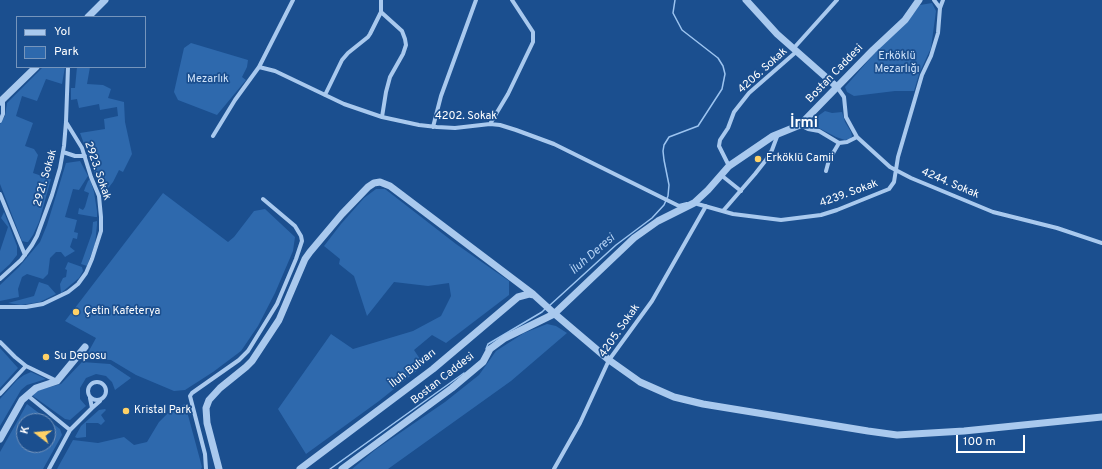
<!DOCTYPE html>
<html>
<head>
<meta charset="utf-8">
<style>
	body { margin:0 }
	#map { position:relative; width:1102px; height:469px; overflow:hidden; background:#1b4f8f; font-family:Overpass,sans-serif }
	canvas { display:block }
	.legend { position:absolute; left:16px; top:16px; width:130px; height:52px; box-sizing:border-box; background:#1b4f8f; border:1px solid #7695bc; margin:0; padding:5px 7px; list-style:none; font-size:12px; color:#fff }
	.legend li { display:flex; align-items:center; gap:8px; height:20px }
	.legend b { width:20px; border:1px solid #7695bc }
	.north { position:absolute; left:16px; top:413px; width:40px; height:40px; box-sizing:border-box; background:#1b4f8f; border:1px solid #7695bc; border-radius:50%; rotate:286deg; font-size:11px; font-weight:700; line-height:16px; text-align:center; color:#fff }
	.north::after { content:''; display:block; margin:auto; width:14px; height:18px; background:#ffd166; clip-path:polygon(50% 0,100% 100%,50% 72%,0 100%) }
	.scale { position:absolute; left:956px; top:435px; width:69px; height:18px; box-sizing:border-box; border:2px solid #fff; border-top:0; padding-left:5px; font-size:12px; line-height:14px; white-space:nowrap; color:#fff; -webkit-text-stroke:3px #1b4f8f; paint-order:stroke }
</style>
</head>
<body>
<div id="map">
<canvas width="1102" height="469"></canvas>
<ul class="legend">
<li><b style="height:5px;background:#a9c9ee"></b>Yol</li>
<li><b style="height:11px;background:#2e69ad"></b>Park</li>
</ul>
<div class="north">K</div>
<div class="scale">100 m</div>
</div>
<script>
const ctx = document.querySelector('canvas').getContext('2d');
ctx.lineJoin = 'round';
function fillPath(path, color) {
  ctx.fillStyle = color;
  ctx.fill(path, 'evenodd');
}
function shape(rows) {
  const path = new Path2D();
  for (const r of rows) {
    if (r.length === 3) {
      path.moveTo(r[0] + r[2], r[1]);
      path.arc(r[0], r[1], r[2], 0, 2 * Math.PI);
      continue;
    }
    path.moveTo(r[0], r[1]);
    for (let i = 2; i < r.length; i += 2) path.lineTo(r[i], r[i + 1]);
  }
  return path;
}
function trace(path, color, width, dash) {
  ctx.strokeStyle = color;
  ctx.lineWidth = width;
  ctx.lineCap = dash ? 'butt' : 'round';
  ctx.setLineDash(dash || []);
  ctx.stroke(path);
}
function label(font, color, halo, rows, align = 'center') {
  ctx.font = font + ' Overpass,sans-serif';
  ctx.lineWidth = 3.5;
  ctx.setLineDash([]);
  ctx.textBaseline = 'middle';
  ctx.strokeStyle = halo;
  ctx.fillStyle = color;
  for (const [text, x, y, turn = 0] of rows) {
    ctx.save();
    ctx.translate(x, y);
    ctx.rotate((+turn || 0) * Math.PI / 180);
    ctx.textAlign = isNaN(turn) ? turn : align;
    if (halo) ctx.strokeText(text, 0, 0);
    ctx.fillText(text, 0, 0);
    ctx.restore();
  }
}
fillPath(shape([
	[932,3,936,11,931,48,919,74,914,91,895,91,854,96,847,92,845,87,882,45,906,23,920,5],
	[191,43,248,60,247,67,242,77,246,80,217,115,178,100,174,92,184,48],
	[43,67,65,67,62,84,46,79,37,101,22,96,16,116,33,123,25,146,34,149,38,155,33,173,51,179,39,222,33,235,28,242,26,242,22,241,0,184,0,124,5,116,7,103],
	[77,67,90,67,87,84,103,85,111,89,108,98,124,102,125,122,132,154,123,172,119,170,113,182,106,191,101,193,97,179,80,133,105,129,104,119,118,116,117,107,100,110,99,104,79,108,77,99,71,100,71,88,75,88],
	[825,111,832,113,842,112,845,122,851,132,852,136,850,139,845,140,836,137,815,126,815,121,818,116],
	[80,161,88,176,79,190,73,189,65,217,77,220,74,232,78,233,77,239,73,238,70,247,75,251,65,257,61,252,56,252,50,258,48,274,43,279,27,274,22,277,18,289,19,297,0,301,0,285,19,267,40,242,47,225,66,163],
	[90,179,94,192,97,211,97,217,95,217,78,214,79,208,83,210,85,207,89,193,84,191,85,188,88,181],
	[376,189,385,189,456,244,509,281,509,295,446,343,432,335,414,350,424,365,379,401,306,454,278,409,331,334,353,349,413,331,441,316,451,296,449,283,428,286,394,282,367,316,354,276,339,264,340,259,324,246,341,224,364,198],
	[163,193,228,242,234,237,254,211,265,209,295,237,293,251,275,293,258,326,241,351,213,372,185,390,174,391,136,375,111,360,85,358,96,338,65,321],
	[4,212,17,246,17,255,10,264,0,273,0,251,8,227,1,218],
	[97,221,97,225,95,244,87,266,81,264,92,233,93,222],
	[68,262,82,267,83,271,79,278,61,293,60,284,63,278,66,277,67,270,65,269],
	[39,282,48,285,56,294,40,302,21,305,8,303,34,296],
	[547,324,556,326,567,333,511,381,388,469,352,469,375,450,445,402,479,375,496,351,524,333],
	[0,348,18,368,0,388],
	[82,362,110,364,131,378,115,390,112,382,106,376,96,374,86,378,80,388,80,399,86,406,70,420,65,419,33,396,35,391,61,384],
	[31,372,46,379,27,385,21,390,0,426,0,399,17,380,24,375],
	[27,404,60,429,62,435,43,469,0,469,0,452],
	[24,421,48,421,48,445,24,445],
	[185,404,202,467,201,469,57,469,73,440,98,443,124,437,134,445,147,442,159,422,170,411],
	[105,409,106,410,101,415,105,421,101,425,98,423,86,423,86,437,77,438,75,437,81,426,99,410]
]), '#2e69ad');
trace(shape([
	[549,306,616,245,652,218,664,205,668,196,669,185,664,160,663,151,664,145,669,137,698,126,722,89,725,74,723,66,718,58,682,30,673,13,675,0],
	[486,349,488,344,542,312,546,308],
	[330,469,464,373]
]), '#9cc4f0', 1.5);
trace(shape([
	[934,0,940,8],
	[381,12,402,31,405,39,406,45,403,54,390,77,386,92,382,117],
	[793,49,837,0],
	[259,67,275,71,344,104,382,117,419,125,437,127,455,128,490,124,500,125,516,130,554,144,679,206,687,204],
	[837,87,844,97,846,117,857,137,890,167,911,178,993,212,1057,228,1102,243],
	[325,95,342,60,348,53,368,37,370,34,381,12,381,0],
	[0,121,3,114,3,100],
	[490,124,508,94,533,42,533,32,512,0],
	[800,125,808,129,819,131,839,143,847,142,857,137],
	[433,127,441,96,476,0],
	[213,136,235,100,259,67,293,0],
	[63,152,75,156,85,156],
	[729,166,719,146,720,140,728,128,734,112,749,93,796,52],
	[826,171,829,160,839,143],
	[721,175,741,191],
	[0,194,25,255],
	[694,203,733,214,781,220,821,215,837,210,889,189,894,182,898,157,922,75,931,56,938,33,940,8,943,0],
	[723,211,755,174,766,160,772,150,778,134],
	[0,279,21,260,32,245,37,236,52,195,60,168,64,146,66,122,68,67],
	[0,307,26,307,43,304,68,292,78,284,86,273,92,259,101,231,101,217,99,196,91,177,82,148,66,122],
	[0,342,15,357,26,366,57,381],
	[97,391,9],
	[0,394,26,366],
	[27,395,70,430],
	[90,398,92,408,100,401],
	[49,469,70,430,92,408],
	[206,469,205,454,190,396,192,393,239,360,248,351,277,304,296,259,302,241,301,236,295,226,263,199],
	[554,469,580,423,609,360,652,301,706,206]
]), '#a9c9ee', 4);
trace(shape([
	[746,0,777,34,837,87],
	[88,17,105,0],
	[0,102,36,67],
	[0,439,22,400,36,388,57,381,85,347],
	[219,469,207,423,206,408,209,400,220,388,246,367,252,361,279,320,305,259,310,252,342,214,368,187,374,183,380,182,390,186,533,294],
	[300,469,433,369,518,297,529,294,534,295,556,315,609,360,640,382,674,397,703,404,868,431,897,435,964,431,1102,417],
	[342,469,452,388,483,362,490,349,505,338,554,314,634,238,658,221,694,203,708,190,729,166,773,136,800,125,873,50,905,20,919,0]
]), '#a9c9ee', 7);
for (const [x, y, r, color] of [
	[758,159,4,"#ffd166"],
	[76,312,4,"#ffd166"],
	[46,357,4,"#ffd166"],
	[126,411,4,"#ffd166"]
]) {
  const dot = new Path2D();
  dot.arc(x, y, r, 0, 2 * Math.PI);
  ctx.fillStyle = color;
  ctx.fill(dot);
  trace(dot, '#1b4f8f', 1.5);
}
label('11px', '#cfe3fa', '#1b4f8f', [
	["Erköklü",897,57],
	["Mezarlığı",897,70],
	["Mezarlık",208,80]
]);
label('11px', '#fff', '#1b4f8f', [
	["4206. Sokak",763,71,-42],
	["Bostan Caddesi",835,74,-46],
	["4202. Sokak",466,117],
	["2923. Sokak",97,171,71],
	["2921. Sokak",46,178,-74],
	["4244. Sokak",950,184,23],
	["4239. Sokak",849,194,-20],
	["4205. Sokak",620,331,-55],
	["İluh Bulvarı",413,369,-38],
	["Bostan Caddesi",443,379,-38]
]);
label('11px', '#fff', '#1b4f8f', [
	["Erköklü Camii",766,159],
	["Çetin Kafeterya",84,312],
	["Su Deposu",54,357],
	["Kristal Park",134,411]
], 'left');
label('italic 12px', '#b5d3f5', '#1b4f8f', [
	["İluh Deresi",593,255,-41]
]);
label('bold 15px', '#fff', '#1b4f8f', [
	["İrmi",804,124]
]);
</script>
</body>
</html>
